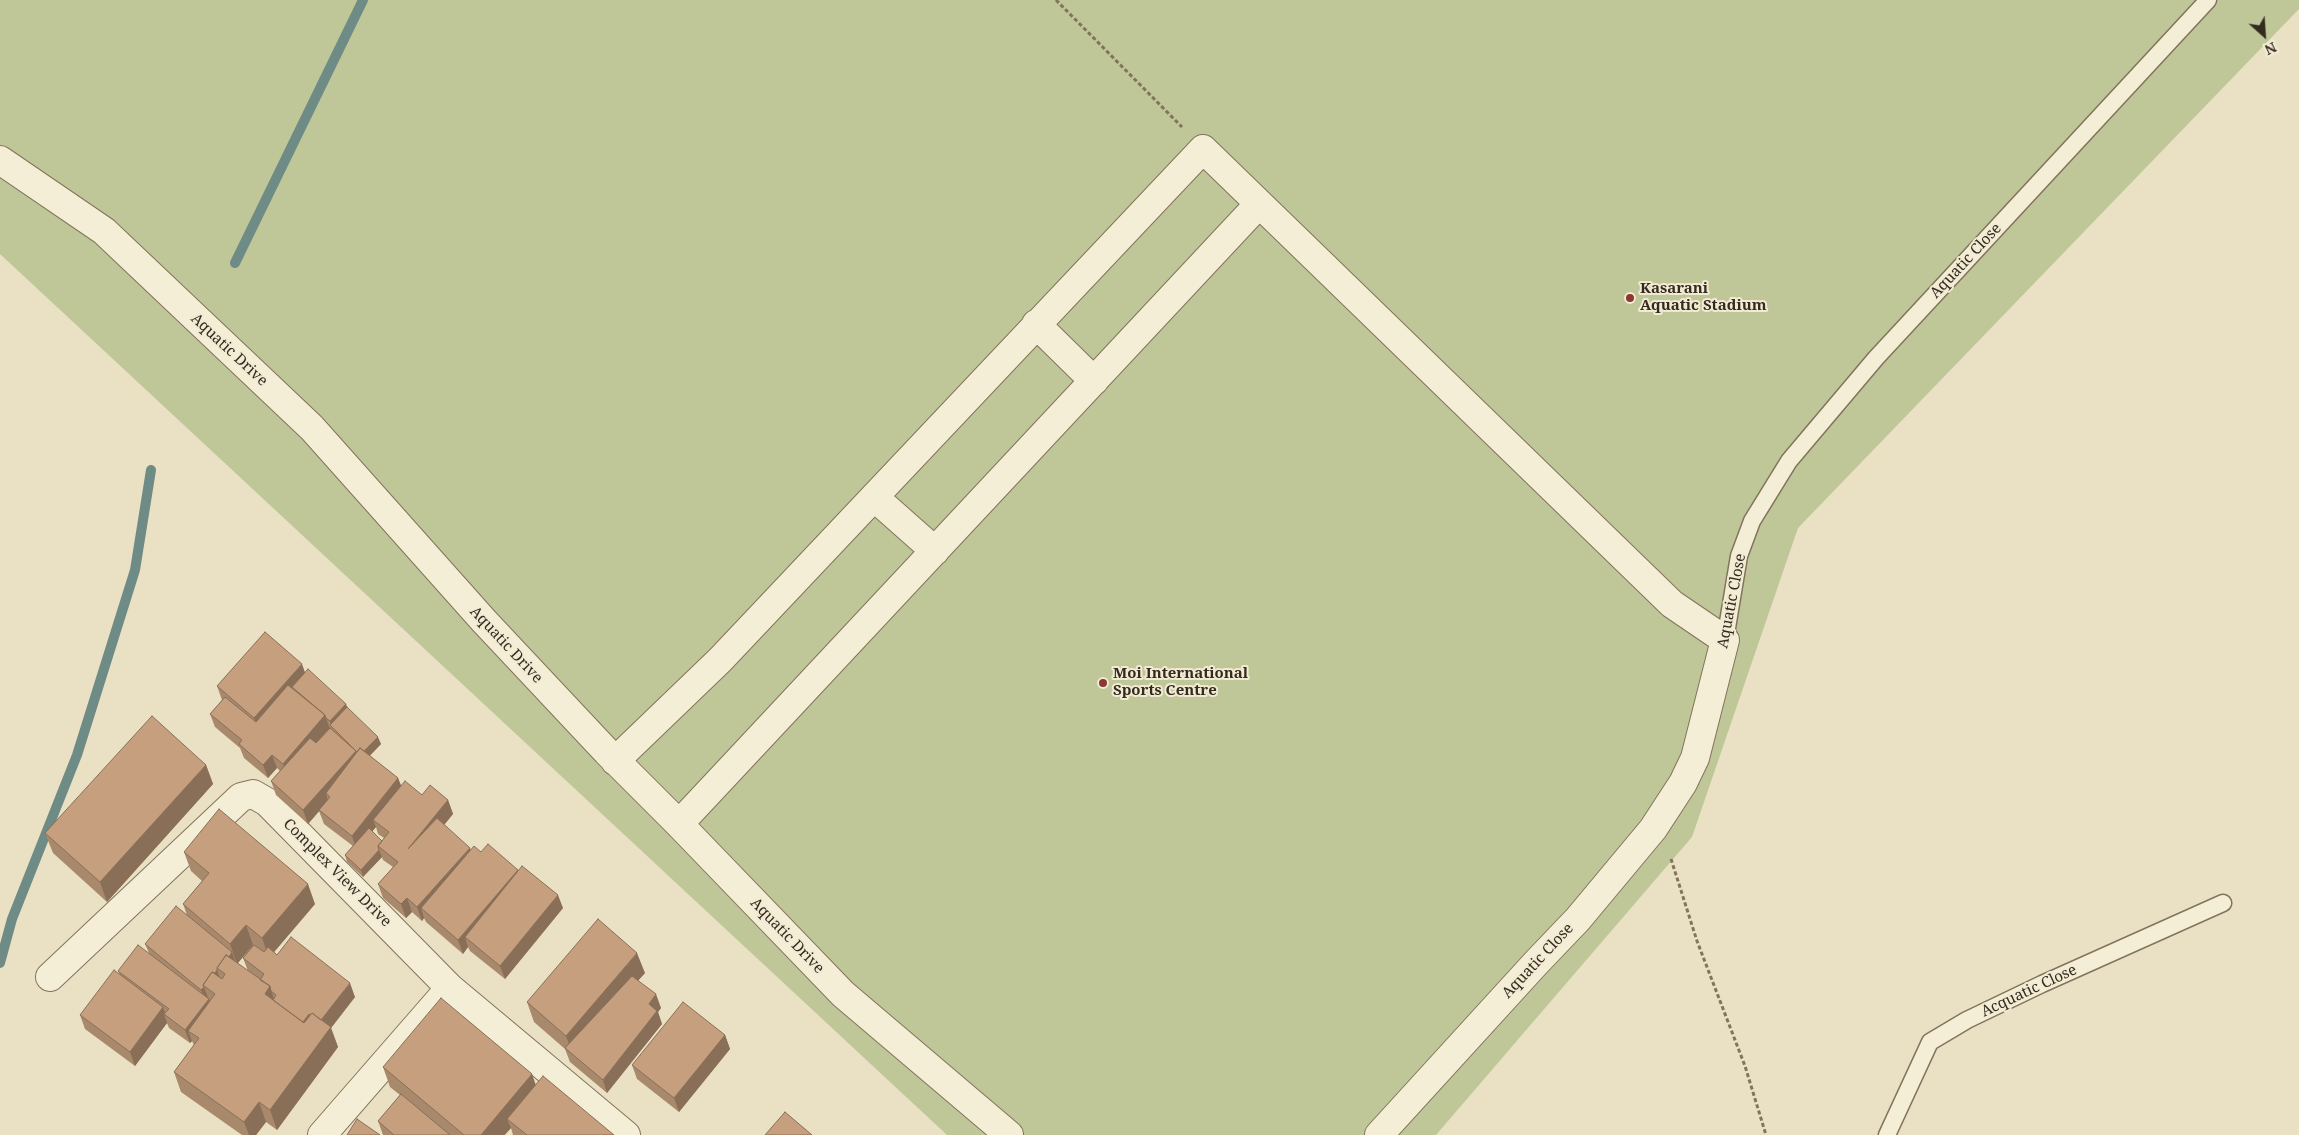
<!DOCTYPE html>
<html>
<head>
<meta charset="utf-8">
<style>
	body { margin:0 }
	#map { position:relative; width:2299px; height:1135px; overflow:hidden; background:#eae1c4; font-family:"Noto Serif",serif }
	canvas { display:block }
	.north { position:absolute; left:2239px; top:10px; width:50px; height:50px; -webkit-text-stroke:4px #f2ebd3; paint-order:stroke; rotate:154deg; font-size:14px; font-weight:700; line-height:20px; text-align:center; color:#342a1f }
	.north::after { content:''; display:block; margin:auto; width:18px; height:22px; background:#342a1f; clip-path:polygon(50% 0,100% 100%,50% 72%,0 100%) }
</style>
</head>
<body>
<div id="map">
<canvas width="2299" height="1135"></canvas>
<div class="north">N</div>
</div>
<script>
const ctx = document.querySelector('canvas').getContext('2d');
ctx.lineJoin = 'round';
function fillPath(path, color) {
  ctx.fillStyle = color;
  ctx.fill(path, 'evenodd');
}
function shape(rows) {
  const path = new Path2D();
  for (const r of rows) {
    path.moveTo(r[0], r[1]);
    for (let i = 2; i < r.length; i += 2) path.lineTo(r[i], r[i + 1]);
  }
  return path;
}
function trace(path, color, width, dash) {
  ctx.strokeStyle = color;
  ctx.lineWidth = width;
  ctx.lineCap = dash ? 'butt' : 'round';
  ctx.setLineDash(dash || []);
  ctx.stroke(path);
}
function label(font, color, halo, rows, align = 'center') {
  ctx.font = font + ' "Noto Serif",serif';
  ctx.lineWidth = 4;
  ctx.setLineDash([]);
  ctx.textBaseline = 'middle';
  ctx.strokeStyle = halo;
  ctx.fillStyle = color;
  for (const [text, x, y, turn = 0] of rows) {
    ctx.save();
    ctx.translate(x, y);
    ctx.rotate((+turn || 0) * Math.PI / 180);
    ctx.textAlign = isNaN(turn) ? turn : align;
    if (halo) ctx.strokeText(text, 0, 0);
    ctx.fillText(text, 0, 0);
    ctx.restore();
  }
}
fillPath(shape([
	[0,0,2299,0,2299,9,1798,528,1692,837,1436,1135,947,1135,0,254]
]), '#bfc799');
trace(shape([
	[235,263,363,0],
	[0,963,12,919,77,755,135,570,151,470]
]), '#6e8b85', 10);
const lane = shape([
	[1725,640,1739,556,1752,521,1789,461,1876,358,2208,0],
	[1887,1135,1930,1042,1967,1020,2042,984,2223,903]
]);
const street = shape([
	[0,160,104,231,312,428,484,621,607,752,679,824,843,994,1009,1135],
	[1036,324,1094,381],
	[874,497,935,551],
	[615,761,720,660,1203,149,1672,604,1725,640,1695,758,1683,783,1653,829,1578,919,1535,964,1379,1135],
	[679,824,1259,204],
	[50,977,241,797,253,794,267,802,450,988,626,1135],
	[322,1135,450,988]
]);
trace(lane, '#83735c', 19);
trace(street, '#83735c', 30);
trace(shape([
	[1056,0,1182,127],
	[1671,859,1697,941,1745,1066,1766,1135]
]), '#83735c', 3, [4, 2.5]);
trace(lane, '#f5eed7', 16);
trace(street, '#f5eed7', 28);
fillPath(shape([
	[305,673,346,704,347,707,381,744,370,756,398,778,401,785,422,795,448,800,453,814,444,825,471,850,481,852,518,871,563,908,505,979,470,951,468,947,463,954,426,922,424,918,422,921,412,912,406,918,383,898,378,884,393,867,383,860,382,857,363,877,347,862,345,855,353,846,324,824,319,811,308,824,276,795,271,781,280,771,277,768,268,778,244,758,240,748,215,727,210,714,222,700,217,686],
	[376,827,378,834,384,838,382,841,372,831],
	[206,765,213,784,107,902,53,853,45,833],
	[184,852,315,904,274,952,277,955,355,997,331,1028,338,1047,277,1130,266,1122,256,1135,242,1135,181,1092,174,1072,194,1045,192,1041,190,1043,169,1028,167,1023,135,1066,85,1029,80,1015,120,975,118,971,149,953,145,944,187,915,183,904,202,881,191,871],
	[253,945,243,958,248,971,238,963],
	[645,973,638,980,661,1008,658,1012,662,1024,607,1093,570,1062,565,1049,534,1022,527,1002],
	[725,1035,730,1049,679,1112,637,1079,632,1065],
	[383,1067,536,1085,614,1135,513,1135,511,1128,505,1135,383,1135,378,1121,400,1095,390,1087]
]), '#a9896c');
fillPath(shape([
	[302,664,307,678,292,687,294,692,259,732,254,718],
	[346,704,348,711,331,726,330,721],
	[325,715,330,729,288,778,283,764],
	[378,737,381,744,363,762,361,755],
	[356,751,361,765,326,793,328,801,308,824,303,810],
	[272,755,277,768,268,778,263,765],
	[206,765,213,784,107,902,100,882],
	[398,778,403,792,373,820,376,827,357,850,352,836],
	[448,800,453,814,413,863,408,849],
	[470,848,475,861,421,908,424,918,422,921,417,907],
	[379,850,382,857,363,877,361,870],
	[518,870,523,884,465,937,468,947,463,954,458,940],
	[308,884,315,904,269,958,262,938],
	[558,895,563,908,505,979,500,966],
	[407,898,412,912,406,918,401,904],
	[246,925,253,945,237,964,230,944],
	[232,952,237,966,225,974,218,969],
	[637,953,645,973,573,1055,566,1036],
	[217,970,222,984,204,986],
	[350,983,355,997,331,1028,338,1047,277,1130,270,1110,320,1022],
	[270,986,275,1003,265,994],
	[204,987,214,1013,188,1031,192,1041,190,1043,185,1030,206,1002,201,990],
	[656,994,661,1008,658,1012,662,1024,607,1093,603,1080,649,1004],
	[163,1007,166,1016,164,1014,167,1023,135,1066,130,1052],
	[309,1014,314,1027,302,1023],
	[725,1035,730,1049,679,1112,674,1098],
	[532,1074,539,1094,507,1119,511,1128,504,1135,481,1135],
	[259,1102,266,1122,256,1135,249,1135,244,1122]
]), '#8a6f58');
const building = shape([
	[265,632,302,664,254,718,217,686,265,632],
	[308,669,346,704,330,721,326,718,325,715,292,687,308,669],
	[288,685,325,715,283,764,272,755,263,765,239,744,242,740,210,714,225,697,256,722,288,685],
	[347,707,378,737,364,751,360,748,357,752,330,725,347,707],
	[152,716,206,765,100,882,45,833,152,716],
	[330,728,356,751,303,810,271,781,310,738,316,743,330,728],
	[360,748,398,778,352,836,319,810,330,797,326,793,360,748],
	[405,781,422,795,430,785,448,800,408,849,437,818,470,848,417,907,407,898,401,904,378,884,398,862,378,846,389,832,373,820,405,781],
	[219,809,308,884,262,938,246,925,230,944,183,904,209,873,184,852,219,809],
	[369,828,382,841,378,846,379,850,361,870,345,855,369,828],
	[488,844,518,870,458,940,421,908,474,846,481,852,488,844],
	[522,866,558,895,500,966,465,937,522,866],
	[176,906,232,952,229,957,226,955,217,968,217,970,215,973,212,972,203,985,204,987,201,990,145,944,176,906],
	[598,919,637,953,566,1036,527,1002,598,919],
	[291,937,350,983,321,1020,312,1013,310,1015,309,1014,303,1022,273,1000,276,995,271,991,270,986,260,980,264,974,243,958,254,945,264,952,268,947,277,955,291,937],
	[138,945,209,999,185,1030,164,1014,169,1009,118,971,138,945],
	[226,955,270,986,265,994,304,1023,312,1013,331,1027,270,1110,259,1102,244,1122,174,1072,199,1038,188,1031,215,994,203,985,212,972,222,979,225,974,217,968,226,955],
	[114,970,163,1007,130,1052,80,1015,114,970],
	[632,976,656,994,649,1004,657,1011,603,1080,565,1048,632,976],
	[441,998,532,1074,481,1135,464,1135,383,1067,441,998],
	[683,1002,725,1035,674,1098,632,1065,683,1002],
	[543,1076,614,1135,527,1135,507,1119,543,1076],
	[401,1094,450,1135,394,1135,378,1121,401,1094],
	[785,1112,812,1135,765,1135,785,1112],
	[357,1119,380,1135,347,1135,357,1119]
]);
fillPath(building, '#c59f7e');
trace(building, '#8a6f58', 1);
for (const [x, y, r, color] of [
	[1630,298,5,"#8c3732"],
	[1103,683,5,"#8c3732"]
]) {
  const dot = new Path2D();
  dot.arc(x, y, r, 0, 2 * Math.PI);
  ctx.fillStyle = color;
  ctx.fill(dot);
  trace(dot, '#f2ebd3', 2);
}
label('15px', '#342a1f', '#f2ebd3', [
	["Aquatic Close",1966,261,-47],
	["Aquatic Drive",229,350,43],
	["Aquatic Close",1732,601,-79],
	["Aquatic Drive",506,645,47],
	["Complex View Drive",337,873,45],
	["Aquatic Drive",787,936,46],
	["Aquatic Close",1538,961,-47],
	["Acquatic Close",2029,991,-25]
]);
label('bold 15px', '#342a1f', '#f2ebd3', [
	["Kasarani",1640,289],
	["Aquatic Stadium",1640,306],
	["Moi International",1113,674],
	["Sports Centre",1113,691]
], 'left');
</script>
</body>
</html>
